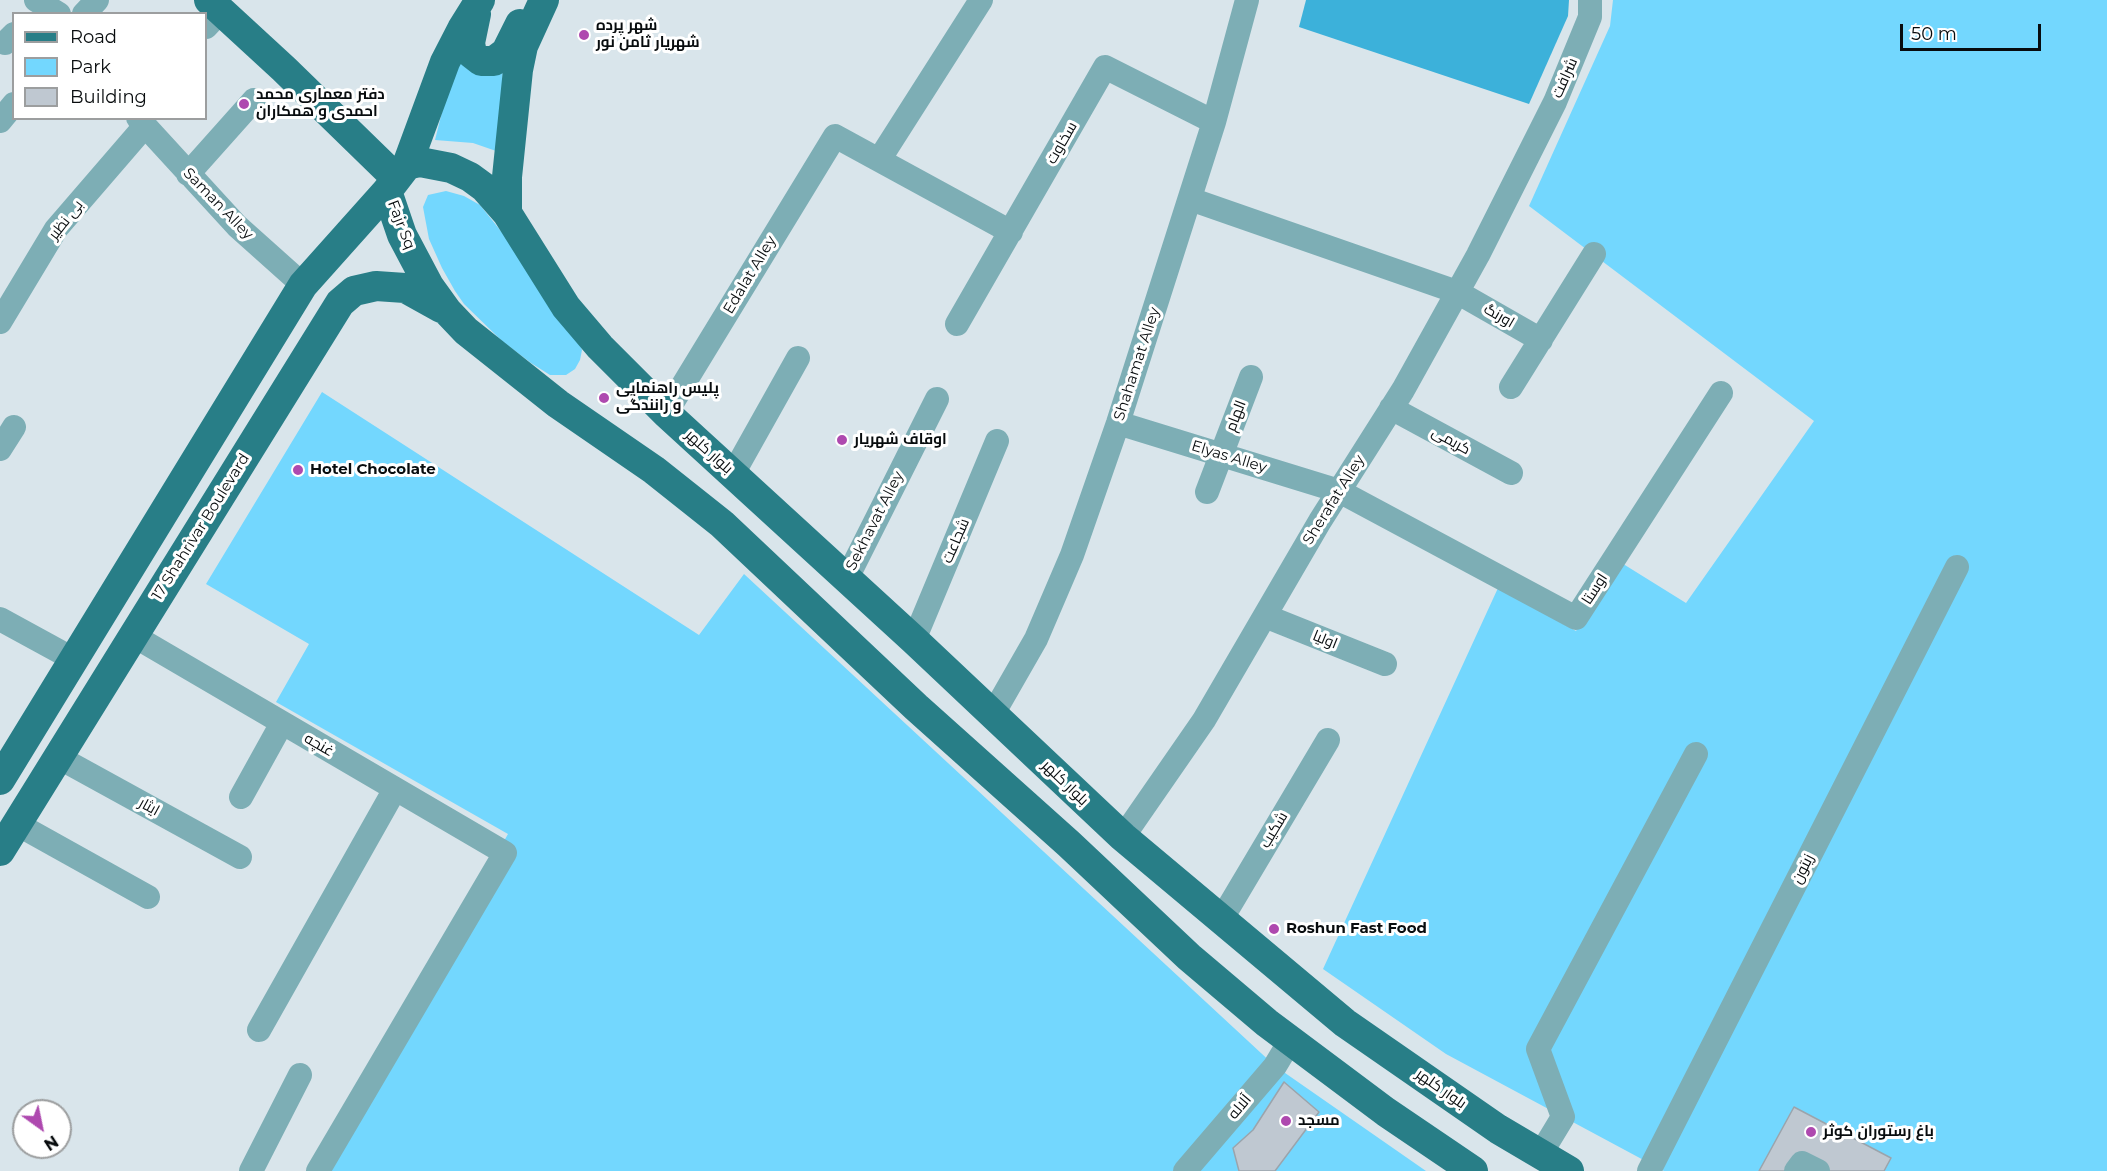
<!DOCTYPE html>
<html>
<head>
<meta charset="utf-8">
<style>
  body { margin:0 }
  #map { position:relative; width:2107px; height:1171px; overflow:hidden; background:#d9e5eb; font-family:Montserrat,sans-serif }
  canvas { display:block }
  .legend { position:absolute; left:12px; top:12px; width:195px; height:108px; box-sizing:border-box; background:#fff; border:2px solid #9c9e9f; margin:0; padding:8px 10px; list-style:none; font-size:18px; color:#080c0e }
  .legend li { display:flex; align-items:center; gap:12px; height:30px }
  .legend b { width:30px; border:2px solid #9c9e9f }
  .north { position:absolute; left:12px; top:1099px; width:60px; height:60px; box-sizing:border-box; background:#fff; border:2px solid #9c9e9f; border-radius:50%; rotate:147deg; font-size:16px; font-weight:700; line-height:24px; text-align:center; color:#080c0e }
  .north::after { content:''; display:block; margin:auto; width:21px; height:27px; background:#ae49af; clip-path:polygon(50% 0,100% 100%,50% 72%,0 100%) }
  .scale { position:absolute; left:1900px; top:24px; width:141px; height:27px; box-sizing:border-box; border:3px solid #080c0e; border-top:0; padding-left:8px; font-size:18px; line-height:21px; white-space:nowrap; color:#080c0e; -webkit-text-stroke:4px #fff; paint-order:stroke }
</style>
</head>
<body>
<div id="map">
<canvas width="2107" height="1171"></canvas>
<ul class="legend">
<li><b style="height:8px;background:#287e87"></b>Road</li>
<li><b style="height:16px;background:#73d7fe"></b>Park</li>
<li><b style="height:16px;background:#bfc8d1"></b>Building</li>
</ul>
<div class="north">N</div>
<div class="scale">50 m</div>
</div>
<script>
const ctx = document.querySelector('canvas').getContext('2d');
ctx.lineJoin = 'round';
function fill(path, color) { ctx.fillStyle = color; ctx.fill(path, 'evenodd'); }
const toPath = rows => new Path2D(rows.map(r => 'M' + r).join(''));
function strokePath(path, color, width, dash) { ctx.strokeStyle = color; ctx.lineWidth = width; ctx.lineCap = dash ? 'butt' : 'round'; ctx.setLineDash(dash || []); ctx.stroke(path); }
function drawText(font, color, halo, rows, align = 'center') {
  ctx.font = font + ' Montserrat,Cairo,sans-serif'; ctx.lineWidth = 6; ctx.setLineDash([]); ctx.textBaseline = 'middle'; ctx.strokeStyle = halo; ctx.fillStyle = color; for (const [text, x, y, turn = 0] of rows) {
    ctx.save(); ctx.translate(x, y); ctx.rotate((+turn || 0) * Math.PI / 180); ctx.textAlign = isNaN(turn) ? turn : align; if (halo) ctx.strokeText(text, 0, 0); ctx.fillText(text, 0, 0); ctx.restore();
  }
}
const green = toPath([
  [1613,0,2107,0,2107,1171,1664,1171,1446,1054,1323,969,1498,588,1576,631,1620,562,1686,603,1814,421,1529,206,1610,26],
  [457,52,503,68,499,152,473,143,435,140],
  [446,191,464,196,480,205,508,240,578,338,582,350,580,360,575,369,566,375,550,375,531,363,502,341,464,304,455,291,442,268,429,239,423,207,428,195],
  [322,392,699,635,744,574,1275,1066,1426,1171,317,1171,508,834,276,702,309,644,206,584]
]);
const forest = toPath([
  [1306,0,1569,0,1568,16,1529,104,1299,27]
]);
const building = toPath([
  [1284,1082,1319,1112,1275,1171,1239,1171,1233,1148,1253,1130,1284,1082],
  [1794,1107,1891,1158,1884,1171,1759,1171,1794,1107]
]);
const minor = toPath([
  [36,0,59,14],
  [84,14,97,0],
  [206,27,221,11],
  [5,43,14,34],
  [138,118,237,226,303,285],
  [0,121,14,104],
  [879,160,981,0],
  [188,174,254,100],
  [1190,199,1457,292,1541,340],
  [0,322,56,229,144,127],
  [957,324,1105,67,1214,122],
  [1511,387,1594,254],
  [1391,408,1511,473],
  [666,413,835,136,1011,232],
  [1118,423,1339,491,1576,618,1721,393],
  [0,449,14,427],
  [733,474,798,358],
  [1207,492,1251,377],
  [846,580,937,399],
  [1265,616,1385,664],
  [0,619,75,660],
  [134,636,505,853,318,1171],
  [914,640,997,441],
  [993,714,1036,639,1072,555,1118,423,1214,122,1247,0],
  [58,757,240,857],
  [241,797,282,723],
  [17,824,148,897],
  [1123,837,1204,720,1320,521,1403,390,1478,255,1555,102,1590,17,1590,0],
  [1221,920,1328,740],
  [259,1030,395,789],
  [1540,1155,1563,1117,1538,1049,1696,754],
  [251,1171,300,1075],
  [1185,1171,1275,1066,1290,1041],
  [1649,1171,1957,567],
  [1796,1171,1802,1163,1818,1171]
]);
const major = toPath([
  [209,0,284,69,396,178],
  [476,14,470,43,472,54,481,61,494,61,506,52,520,24],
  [407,165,445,62,462,29,480,0],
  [507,213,507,177,518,70,523,46,544,0],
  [0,780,303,285,387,191],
  [0,851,340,303,354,291,376,286,405,288,441,308],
  [1473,1171,1386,1112,1267,1023,1189,957,1069,844,916,707,722,524,654,470,558,404,466,331,447,311,429,286,402,235,387,191,407,165,420,162,451,168,470,177,485,188,507,213,566,307,600,347,666,413,914,640,1123,837,1345,1023,1498,1129,1569,1171]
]);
const markers = [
  [584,35,6,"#ae49af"],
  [244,104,6,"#ae49af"],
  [604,398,6,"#ae49af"],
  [842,440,6,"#ae49af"],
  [298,470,6,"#ae49af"],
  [1274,929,6,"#ae49af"],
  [1286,1121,6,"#ae49af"],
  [1811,1132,6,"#ae49af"]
];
const poiNames = [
  ["شهر پرده",596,26],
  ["شهریار ثامن نور",596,43],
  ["دفتر معماری محمد",256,95],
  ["احمدی و همکاران",256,112],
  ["پلیس راهنمایی",616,389],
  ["و رانندگی",616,406],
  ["اوقاف شهریار",854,440],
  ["Hotel Chocolate",310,470],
  ["Roshun Fast Food",1286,929],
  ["مسجد",1298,1121],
  ["باغ رستوران کوثر",1823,1132]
];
const streetNames = [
  ["شرافت",1565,78,-66],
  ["سخاوت",1062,143,-60],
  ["Saman Alley",218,204,46],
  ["بی نظیر",66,220,-52],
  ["Fajr Sq",401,225,69],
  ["Edalat Alley",750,275,-59],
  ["اورنگ",1499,316,30],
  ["Shahamat Alley",1137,364,-72],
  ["الهام",1236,416,-69],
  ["کریمی",1451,441,29],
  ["بلوار کلهر",709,452,42],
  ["Elyas Alley",1229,457,17],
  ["Sherafat Alley",1334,500,-58],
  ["Sekhavat Alley",875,521,-63],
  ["17 Shahrivar Boulevard",201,527,-58],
  ["شجاعت",956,541,-67],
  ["اوستا",1595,589,-57],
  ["اولیا",1325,640,22],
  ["غنچه",319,745,30],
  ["بلوار کلهر",1065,783,44],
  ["ایثار",149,807,29],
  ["شکیب",1274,830,-59],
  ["زیتون",1803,869,-63],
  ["بلوار کلهر",1441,1089,35],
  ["آلاله",1240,1107,-50]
];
fill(green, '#73d7fe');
fill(forest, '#3cb1da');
fill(building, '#bfc8d1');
strokePath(building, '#9ba4ac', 1.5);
strokePath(minor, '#7daeb5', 24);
strokePath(major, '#287e87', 30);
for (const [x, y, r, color] of markers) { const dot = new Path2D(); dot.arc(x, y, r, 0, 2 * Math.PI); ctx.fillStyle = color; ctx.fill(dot); strokePath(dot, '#fff', 2); }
drawText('bold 15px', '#080c0e', '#fff', poiNames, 'left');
drawText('15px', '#080c0e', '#fff', streetNames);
</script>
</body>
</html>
